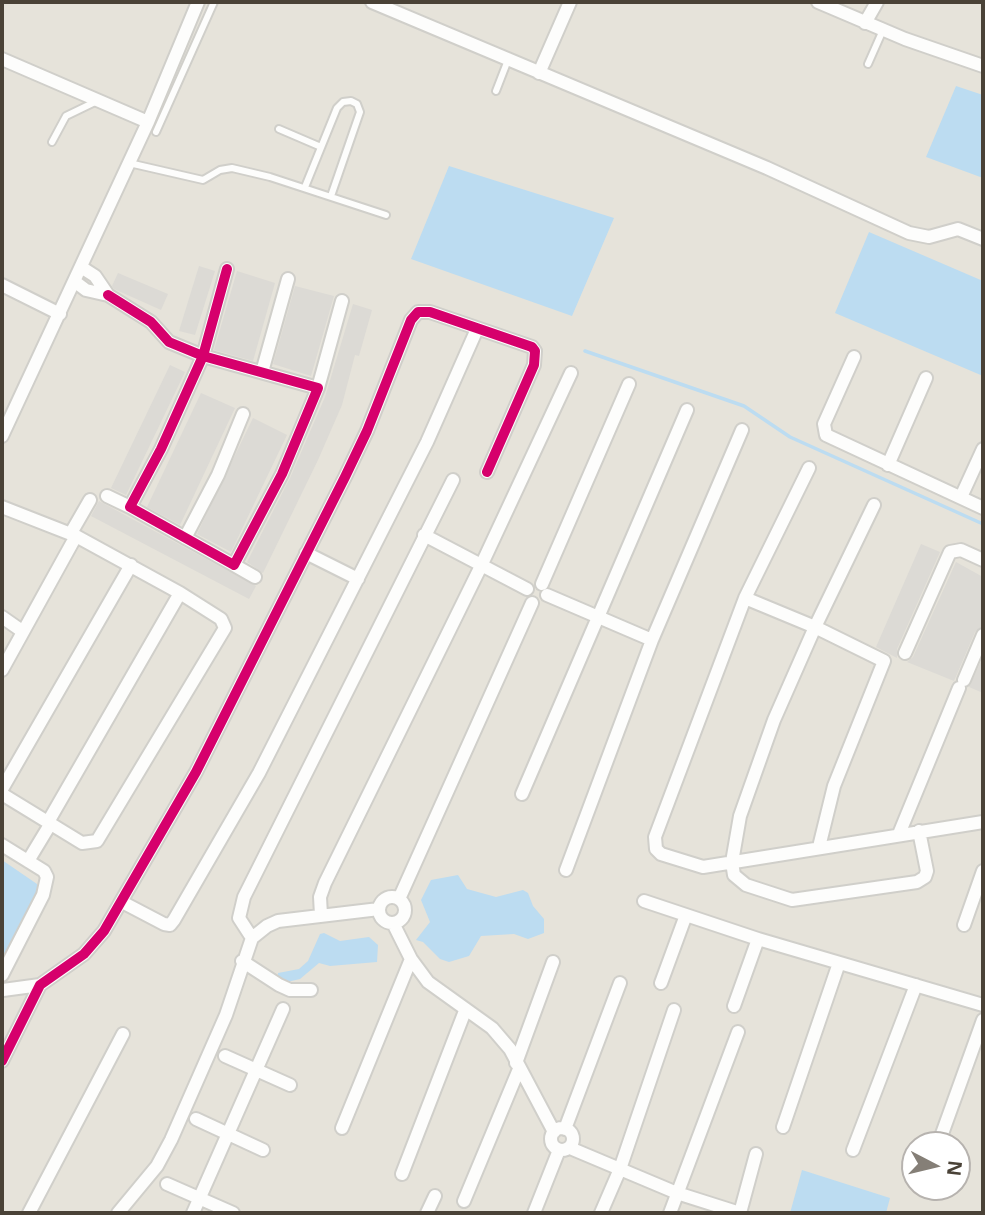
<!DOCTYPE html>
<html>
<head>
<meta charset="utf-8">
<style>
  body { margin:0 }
  #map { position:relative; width:985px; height:1215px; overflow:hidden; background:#f2f1ed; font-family:"Open Sans",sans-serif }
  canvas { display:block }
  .frame { position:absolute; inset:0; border:4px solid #4a4237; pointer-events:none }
  .north { position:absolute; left:901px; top:1131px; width:70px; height:70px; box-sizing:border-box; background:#fff; border:2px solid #b7b3af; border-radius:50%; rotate:97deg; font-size:19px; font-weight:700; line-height:28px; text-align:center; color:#4a4237 }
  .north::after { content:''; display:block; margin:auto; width:24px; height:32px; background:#857f77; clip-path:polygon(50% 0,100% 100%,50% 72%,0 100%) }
</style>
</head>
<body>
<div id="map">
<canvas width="985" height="1215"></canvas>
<div class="frame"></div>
<div class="north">N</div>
</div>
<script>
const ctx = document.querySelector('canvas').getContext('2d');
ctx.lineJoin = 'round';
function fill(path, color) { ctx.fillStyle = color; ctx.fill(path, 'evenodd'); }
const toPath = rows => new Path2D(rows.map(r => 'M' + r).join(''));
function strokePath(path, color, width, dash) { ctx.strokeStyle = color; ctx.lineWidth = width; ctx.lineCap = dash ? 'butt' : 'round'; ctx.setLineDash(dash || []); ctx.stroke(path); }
const residential = toPath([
  [2,2,983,2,983,1213,2,1213],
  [915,1145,957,1145,957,1187,915,1187]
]);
const water = toPath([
  [956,86,983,95,983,178,926,157],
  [449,166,614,218,572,316,411,259],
  [869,232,983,281,983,376,835,313],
  [2,860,37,884,38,892,2,962],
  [458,875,467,889,496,897,523,890,528,893,533,906,544,919,544,933,528,939,514,934,481,936,469,956,449,962,440,959,423,942,416,940,430,922,421,900,431,880],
  [324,933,340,941,369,937,378,945,377,962,330,966,319,963,300,979,287,982,278,979,278,973,299,969,308,961,320,934],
  [802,1170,890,1198,886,1213,790,1213]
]);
const stream = toPath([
  [585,351,744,406,790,437,983,524]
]);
const building = toPath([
  [199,266,215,271,195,335,179,331],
  [237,271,275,283,253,361,214,350],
  [118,273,168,294,161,310,114,289,112,286],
  [295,286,334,296,311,376,273,364],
  [353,304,372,310,359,356,355,355,342,405,318,460,263,573,247,562,290,478,325,397],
  [170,365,185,372,126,495,111,488],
  [201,393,235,408,180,525,147,507],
  [253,418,287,435,231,552,197,534],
  [99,501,256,586,249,599,91,516],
  [921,544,940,552,897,649,897,658,876,647],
  [956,562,983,577,983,626,975,632,954,681,907,662,913,657],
  [983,657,983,693,969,687]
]);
const service = toPath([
  [868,64,883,30],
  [496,91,508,60],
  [279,129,321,147],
  [156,132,214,2],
  [52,142,66,116,97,101],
  [129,163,203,180,220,170,232,168,270,177,386,215],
  [305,187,337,108,343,102,351,101,357,104,360,112,331,196]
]);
const minor = toPath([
  [372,2,767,168,909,233,929,237,958,229,983,239],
  [818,2,905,39,983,66],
  [865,23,877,2],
  [2,59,148,122],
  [539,73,570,2],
  [74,281,86,290,108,295,95,276,81,267],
  [2,285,60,314],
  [108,295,151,322,169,342,203,356,318,388,282,474,234,565,130,507,161,449,203,356,227,269],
  [854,357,824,424,826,435,983,508],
  [262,372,288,279],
  [318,388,342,301],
  [2,436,148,122,198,2],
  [888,465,926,378],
  [809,468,745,598,655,837,656,849,661,854,703,867,983,822],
  [107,496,130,507],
  [961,497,983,449],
  [874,505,815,627,774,720,740,816,732,862,734,875,746,885,792,900,917,882,925,877,927,871,919,831],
  [2,507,76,536,180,593,221,619,225,628,97,841,82,843,2,794],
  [71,533,90,500],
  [424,535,527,589],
  [185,538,218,475,243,414],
  [306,553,358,579],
  [234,565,255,577],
  [542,584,629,384],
  [547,595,652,640],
  [745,598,815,627,884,661,834,786,819,847],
  [2,617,22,631],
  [905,653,950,552,961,550,983,560],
  [2,670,76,536],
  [964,680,983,635],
  [2,789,131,565],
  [522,794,687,410],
  [48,822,180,593],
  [899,834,959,688],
  [2,845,44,871,47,877,43,895,2,975],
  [28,861,51,823],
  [566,870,652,640,742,430],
  '379 910a13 13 0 1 1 26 0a13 13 0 1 1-26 0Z',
  [399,899,532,603],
  [644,901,758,939,983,1005],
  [122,902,164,924,170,925,174,920,259,773,427,442,477,329],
  [321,915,320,897,325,883,481,566,571,373],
  [393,923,411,959,428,982,492,1028,510,1049,554,1132],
  [964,925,983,871],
  [252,938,239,918,244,897,453,480],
  [242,961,279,985,290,990,311,990],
  [661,983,686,915],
  [3,990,40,985],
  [734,1006,758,939],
  [225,1056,290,1085],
  [2,1061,40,985,84,954,104,931,196,772,345,477,367,431,411,320,418,312,430,312,532,347,535,351,534,365,487,472],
  [516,1063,553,962],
  [196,1119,263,1150],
  [783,1127,839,963],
  '551 1139a11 11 0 1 1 22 0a11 11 0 1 1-22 0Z',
  [342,1128,411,959],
  [565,1129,620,983],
  [938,1145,983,1020],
  [570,1148,677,1193,740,1213],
  [853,1150,916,985],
  [402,1174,465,1011],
  [167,1184,233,1213],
  [464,1201,519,1069],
  [29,1213,123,1034],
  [118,1213,157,1166,171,1140,226,1015,252,938,267,926,278,921,379,909],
  [193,1213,283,1009],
  [427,1213,435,1196],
  [534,1213,559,1150],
  [601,1213,620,1169,674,1010],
  [670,1213,738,1032],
  [740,1213,756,1154]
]);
const cycleway = toPath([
  [108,295,151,322,169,342,203,356,318,388,282,474,234,565,130,507,161,449,203,356,227,269],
  [2,1061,40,985,84,954,104,931,196,772,345,477,367,431,411,320,418,312,430,312,532,347,535,351,534,365,487,472]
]);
fill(residential, '#e6e3da');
fill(water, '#bcdcf1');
strokePath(stream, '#bcdcf1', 3.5);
fill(building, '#dcdad5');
strokePath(service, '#d0cfca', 10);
strokePath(minor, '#d0cfca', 16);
strokePath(service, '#fdfdfc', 6);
strokePath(minor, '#fdfdfc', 12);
strokePath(cycleway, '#d6006c', 10);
</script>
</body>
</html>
